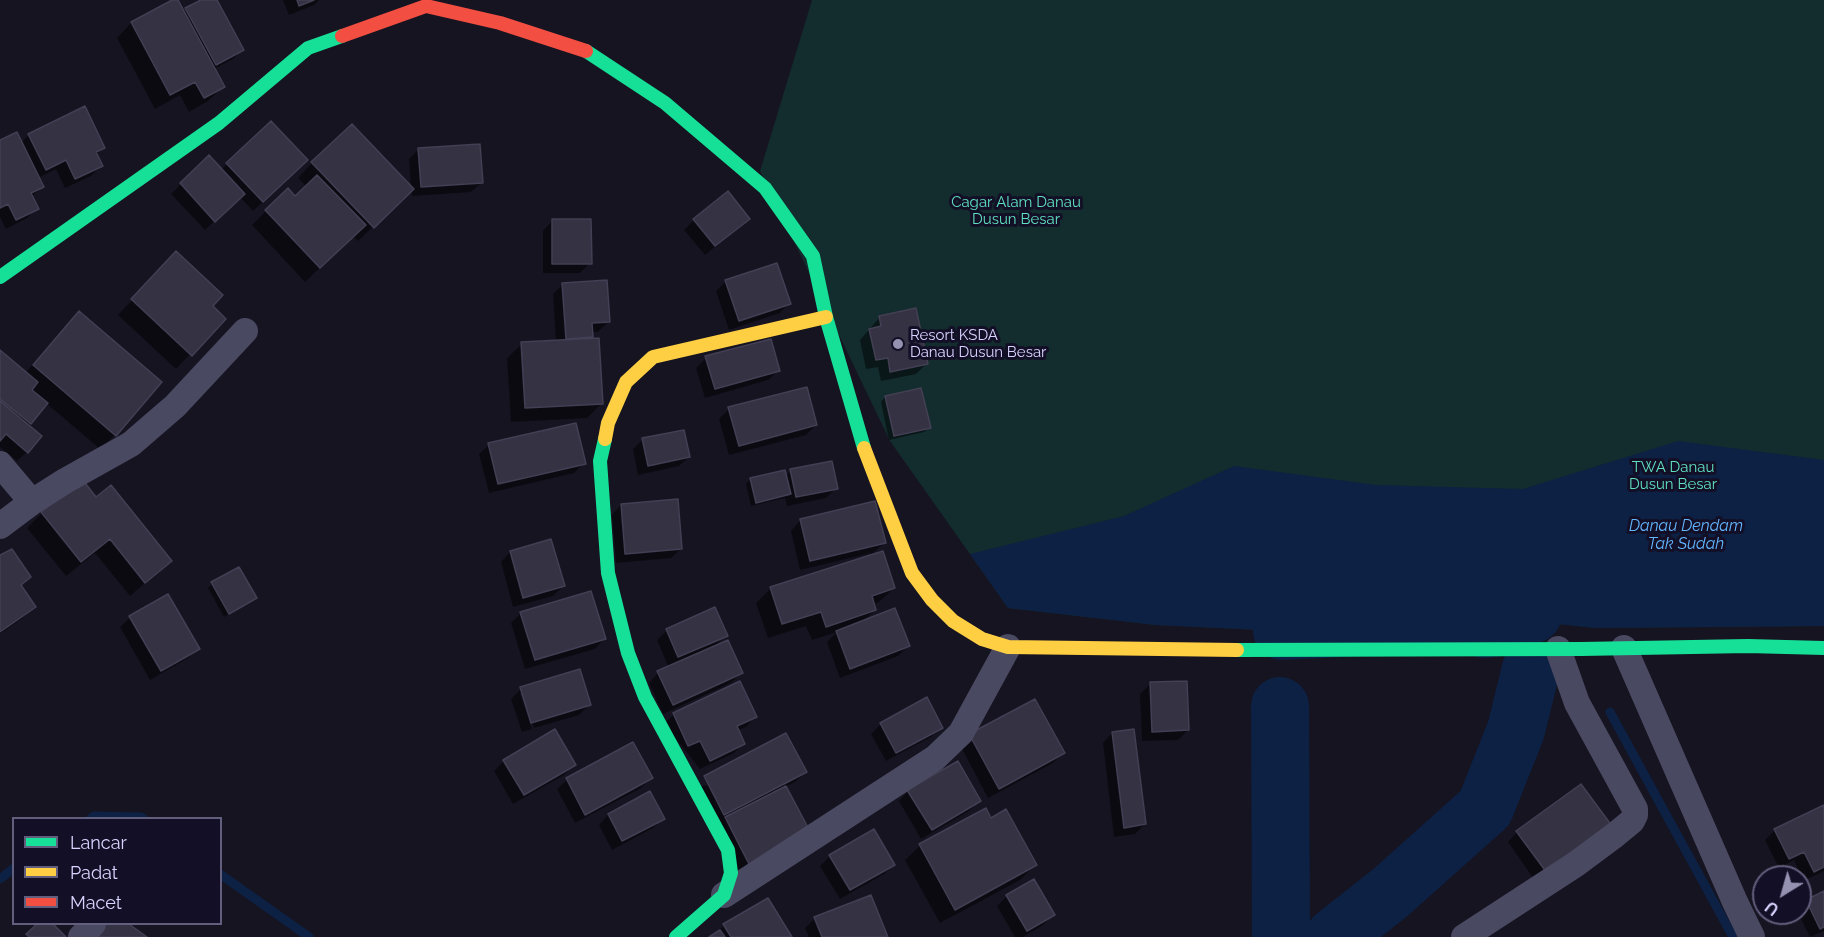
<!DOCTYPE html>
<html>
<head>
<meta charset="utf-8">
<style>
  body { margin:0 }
  #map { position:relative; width:1824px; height:937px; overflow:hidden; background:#161421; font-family:Raleway,sans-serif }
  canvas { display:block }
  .legend { position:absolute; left:12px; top:817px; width:210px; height:108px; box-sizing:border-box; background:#130f26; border:2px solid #625e7d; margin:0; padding:8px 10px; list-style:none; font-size:18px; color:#d9d4ff }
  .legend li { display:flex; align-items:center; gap:12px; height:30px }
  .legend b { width:30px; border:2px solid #625e7d }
  .north { position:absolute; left:1752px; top:865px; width:60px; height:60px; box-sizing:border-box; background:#130f26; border:2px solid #625e7d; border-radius:50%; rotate:217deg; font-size:16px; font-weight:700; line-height:24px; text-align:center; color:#d9d4ff }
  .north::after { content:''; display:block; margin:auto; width:21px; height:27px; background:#9591b1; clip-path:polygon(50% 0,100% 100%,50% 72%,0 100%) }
</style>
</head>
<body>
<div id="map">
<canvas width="1824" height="937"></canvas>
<ul class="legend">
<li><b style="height:8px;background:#16e098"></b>Lancar</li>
<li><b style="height:8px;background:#ffcf43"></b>Padat</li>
<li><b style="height:8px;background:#f24e42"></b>Macet</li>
</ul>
<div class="north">U</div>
</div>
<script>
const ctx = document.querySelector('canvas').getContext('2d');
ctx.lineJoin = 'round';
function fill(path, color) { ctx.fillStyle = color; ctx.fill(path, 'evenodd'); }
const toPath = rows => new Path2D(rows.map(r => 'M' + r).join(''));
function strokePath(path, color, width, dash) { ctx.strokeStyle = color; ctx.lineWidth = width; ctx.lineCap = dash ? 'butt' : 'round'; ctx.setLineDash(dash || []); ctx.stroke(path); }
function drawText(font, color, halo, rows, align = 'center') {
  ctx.font = font + ' Raleway,sans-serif'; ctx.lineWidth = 6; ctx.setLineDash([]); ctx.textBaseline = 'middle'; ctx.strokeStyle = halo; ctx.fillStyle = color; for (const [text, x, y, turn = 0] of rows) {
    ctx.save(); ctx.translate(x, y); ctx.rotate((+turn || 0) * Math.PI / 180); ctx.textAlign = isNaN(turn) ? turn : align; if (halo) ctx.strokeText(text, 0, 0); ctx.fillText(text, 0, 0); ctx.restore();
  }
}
const green = toPath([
  [812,0,1824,0,1824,626,1596,628,1548,623,1533,614,1501,619,1494,628,1484,629,1478,621,1309,626,1282,631,1156,625,1008,608,890,441,760,171]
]);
const water = toPath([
  [1678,441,1824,460,1824,626,1596,628,1548,623,1533,614,1501,619,1494,628,1484,629,1478,621,1309,626,1282,631,1156,625,1008,608,970,554,1124,516,1234,466,1376,485,1523,489]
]);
const shadow = toPath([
  [175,0,183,13,204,0,216,0,242,50,233,59,214,69,223,87,208,101,189,112,180,95,155,109,117,38,131,23],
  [283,0,319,0,314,5,289,15],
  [271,123,296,170,253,211,240,197,205,230,171,194,209,157,221,170],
  [29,135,103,148,96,155,101,166,91,176,65,188,56,169,38,178,42,187,31,197,37,208,27,218,6,229,0,217,0,142,21,143],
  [419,149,481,183,471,192,412,196,411,191,358,241,353,236,305,282,252,225,266,211,295,198,307,187,298,178,312,163,411,188,409,159],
  [748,219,705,255,684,230,694,220],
  [552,221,590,263,580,273,543,273,543,231],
  [162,268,224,319,176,369,118,315],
  [726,281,789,303,780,313,729,330,716,291],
  [563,284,608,322,598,332,591,332,591,337,588,340,602,403,587,418,511,422,507,358,522,344,556,342,553,294],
  [79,313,115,435,100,449,46,403,27,425,27,452,17,461,0,447,0,352,25,373],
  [880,317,926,364,916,374,881,381,878,367,866,369,860,340],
  [706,358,778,371,768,380,705,398,696,368],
  [920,390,929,428,924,432,889,440,881,402,885,397],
  [729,409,816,425,806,435,729,455,719,419],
  [643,439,689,457,679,466,638,475,633,449],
  [489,445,584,463,574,473,489,493,479,454],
  [791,471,836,488,826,498,787,506,785,498,751,506,746,484,750,480,785,477],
  [82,481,96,499,170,561,130,596,95,553,66,576,27,528,42,513],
  [621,505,681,549,671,558,616,563,612,515],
  [800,521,884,543,871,555,871,553,800,570,791,531],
  [510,552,563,586,553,596,513,607,501,562],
  [0,558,29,577,20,586,34,607,24,617,0,634],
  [212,584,255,598,224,617,208,588],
  [771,588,894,588,879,602,873,605,875,610,862,622,908,646,898,656,840,678,827,642,837,632,812,640,806,626,768,638,756,603],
  [521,613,604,639,595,649,525,669,511,623],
  [130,618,198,649,188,658,150,680,120,627],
  [667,630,726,635,713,648,741,673,731,683,663,714,649,683,658,673,669,668,657,640],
  [740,683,755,717,746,727,738,730,744,743,734,753,700,769,664,724,674,714],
  [1150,684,1188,730,1178,740,1142,741,1140,694],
  [521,689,589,705,579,715,534,728,523,693,520,693,532,729,522,732,511,699],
  [881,724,941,727,931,737,886,761,871,734],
  [1112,733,1145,824,1135,834,1114,837,1103,743],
  [970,735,1063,753,1053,763,988,798,960,745],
  [504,761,574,765,564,775,513,804,494,771],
  [805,772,795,782,785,787,810,834,740,874,695,787],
  [651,778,641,788,575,823,557,789,567,780],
  [908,791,979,801,969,811,921,839,899,801],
  [649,793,663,818,653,828,612,850,599,825,608,815],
  [1824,807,1824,871,1803,881,1794,860,1779,868,1765,840,1775,830],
  [991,820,1035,865,1020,880,940,923,905,860,920,846],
  [1610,826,1536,882,1508,842,1517,832],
  [830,856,894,865,884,874,840,899,820,866],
  [1824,893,1824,931,1810,937,1798,913,1800,913,1800,908,1807,901],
  [1007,896,1053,915,1043,925,1023,937,1015,937,997,906],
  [815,918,886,937,809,937,805,928],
  [724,926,790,937,712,937]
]);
const stream = toPath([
  [1610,712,1733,937],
  [91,818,94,816,141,817,143,818],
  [220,874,309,937],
  [0,879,14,868]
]);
const river = toPath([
  [1282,631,1478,621,1484,629,1494,628,1501,619,1533,614],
  [1280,706,1281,937],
  [1334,937,1391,892,1485,808,1516,730,1531,669]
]);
const building = toPath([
  [172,0,178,0,225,87,204,98,195,82,170,95,131,22,172,0],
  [201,0,217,0,244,50,216,65,185,8,201,0],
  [297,0,314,0,299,6,297,0],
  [85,106,105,148,96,152,103,166,75,179,66,160,46,170,28,134,85,106],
  [271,121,308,160,263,202,226,163,271,121],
  [352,124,414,189,374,228,311,162,352,124],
  [17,132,44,187,31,193,39,209,16,220,8,204,0,208,0,140,17,132],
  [480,144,483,183,421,187,418,148,480,144],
  [209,155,245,194,215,222,180,183,209,155],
  [317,175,366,225,320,268,265,210,288,188,295,196,317,175],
  [728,191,750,219,715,246,693,219,728,191],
  [552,219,591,219,592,264,552,264,552,219],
  [176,251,223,295,213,306,226,319,192,356,131,299,176,251],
  [777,263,791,304,739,321,725,280,777,263],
  [607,280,610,322,592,323,593,337,566,339,562,283,607,280],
  [916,308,928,364,890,372,888,358,876,360,869,329,881,326,879,316,916,308],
  [79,311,162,382,116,436,33,365,79,311],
  [599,338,603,404,525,408,521,342,599,338],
  [771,339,780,371,715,389,705,356,771,339],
  [0,350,38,382,32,390,48,403,31,424,0,399,0,350],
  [807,387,817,425,739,446,728,407,807,387],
  [921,388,931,428,894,436,885,396,921,388],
  [0,401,42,436,28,453,6,434,0,441,0,401],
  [576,423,586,464,498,484,488,443,576,423],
  [684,430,690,457,648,466,642,438,684,430],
  [832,461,838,489,796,497,790,469,832,461],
  [785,470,791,494,756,503,750,478,785,470],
  [82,479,96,497,111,485,172,561,145,583,110,539,81,562,41,512,82,479],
  [678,499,682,549,625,554,621,504,678,499],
  [875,501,886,543,810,561,800,519,875,501],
  [551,539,565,586,523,598,510,551,551,539],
  [12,549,31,577,21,585,36,607,0,632,0,555,12,549],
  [883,551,895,588,872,596,876,610,826,627,821,612,782,624,770,587,883,551],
  [239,567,257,598,229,614,211,582,239,567],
  [591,591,606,639,535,660,520,612,591,591],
  [168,594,200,649,161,671,129,616,168,594],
  [715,607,728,636,678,657,666,629,715,607],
  [895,608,910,646,850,669,836,631,895,608],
  [728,640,743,673,673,705,657,671,728,640],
  [580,669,591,705,531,723,520,687,580,669],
  [740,681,757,717,737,726,745,744,710,761,700,741,688,746,673,713,740,681],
  [1187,681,1189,730,1152,732,1150,682,1187,681],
  [927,697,943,728,896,753,880,723,927,697],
  [1035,699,1065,753,999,789,969,734,1035,699],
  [555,729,576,765,524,795,503,760,555,729],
  [1134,729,1146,824,1124,828,1112,732,1134,729],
  [786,733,807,772,724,815,704,776,786,733],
  [633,742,653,778,585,815,566,778,633,742],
  [958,761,981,801,932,830,907,790,958,761],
  [1581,784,1612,826,1547,873,1516,831,1581,784],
  [786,786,812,835,750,866,725,817,786,786],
  [650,791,665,819,622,841,608,814,650,791],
  [1824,805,1824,867,1814,872,1804,852,1789,859,1774,829,1824,805],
  [986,808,991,818,1006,809,1037,865,955,910,919,844,986,808],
  [874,829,895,865,850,890,829,855,874,829],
  [1034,879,1055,915,1027,931,1006,895,1034,879],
  [1824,891,1824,927,1820,929,1806,900,1824,891],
  [871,895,888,937,822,937,814,917,871,895],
  [768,898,792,937,731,937,723,924,768,898],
  [37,924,53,924,66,937,29,937,26,934,37,924],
  [98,924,129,924,147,937,88,937,98,924],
  [720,930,725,937,709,937,720,930]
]);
const street = toPath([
  [0,464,32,502],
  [0,526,32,502,65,481,131,444,175,406,245,331],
  [1624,648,1735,902,1752,937],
  [724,895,935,758,961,733,1008,647],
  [81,937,93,924],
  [1464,937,1576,864,1615,835,1632,821,1635,815,1635,809,1577,703,1558,649]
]);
const fast = toPath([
  [586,51,665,103,765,188,813,256,826,317,864,448],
  [0,277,219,123,308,48,342,36],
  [605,439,600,461,608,573,628,653,645,697,728,850,731,873,724,895,676,937],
  [1237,650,1581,649,1748,646,1824,648]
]);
const slow = toPath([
  [605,439,608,423,626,382,653,357,826,317],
  [864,448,912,573,932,600,953,621,982,639,1008,647,1237,650]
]);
const jam = toPath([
  [342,36,426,6,500,23,586,51]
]);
const markers = [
  [898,344,6,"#9591b1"]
];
const parkNames = [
  ["Cagar Alam Danau",1016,202],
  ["Dusun Besar",1016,219],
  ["TWA Danau",1673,467],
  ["Dusun Besar",1673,484]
];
const poiNames = [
  ["Resort KSDA",910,335],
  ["Danau Dusun Besar",910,352]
];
const waterNames = [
  ["Danau Dendam",1686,526],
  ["Tak Sudah",1686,544]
];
fill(green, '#132c2d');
fill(water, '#0d2144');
fill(shadow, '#0007');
strokePath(stream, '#0d2144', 9);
strokePath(river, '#0d2144', 58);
fill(building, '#343243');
strokePath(building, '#433f54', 1.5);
strokePath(street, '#4a4962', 26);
strokePath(fast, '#16e098', 14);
strokePath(slow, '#ffcf43', 14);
strokePath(jam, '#f24e42', 14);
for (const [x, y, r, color] of markers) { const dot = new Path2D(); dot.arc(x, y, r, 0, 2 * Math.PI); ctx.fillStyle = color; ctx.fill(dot); strokePath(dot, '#130f26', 2); }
drawText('15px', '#5fe0c0', '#130f26', parkNames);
drawText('15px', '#d9d4ff', '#130f26', poiNames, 'left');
drawText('italic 16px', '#62b6ff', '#130f26', waterNames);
</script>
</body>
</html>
